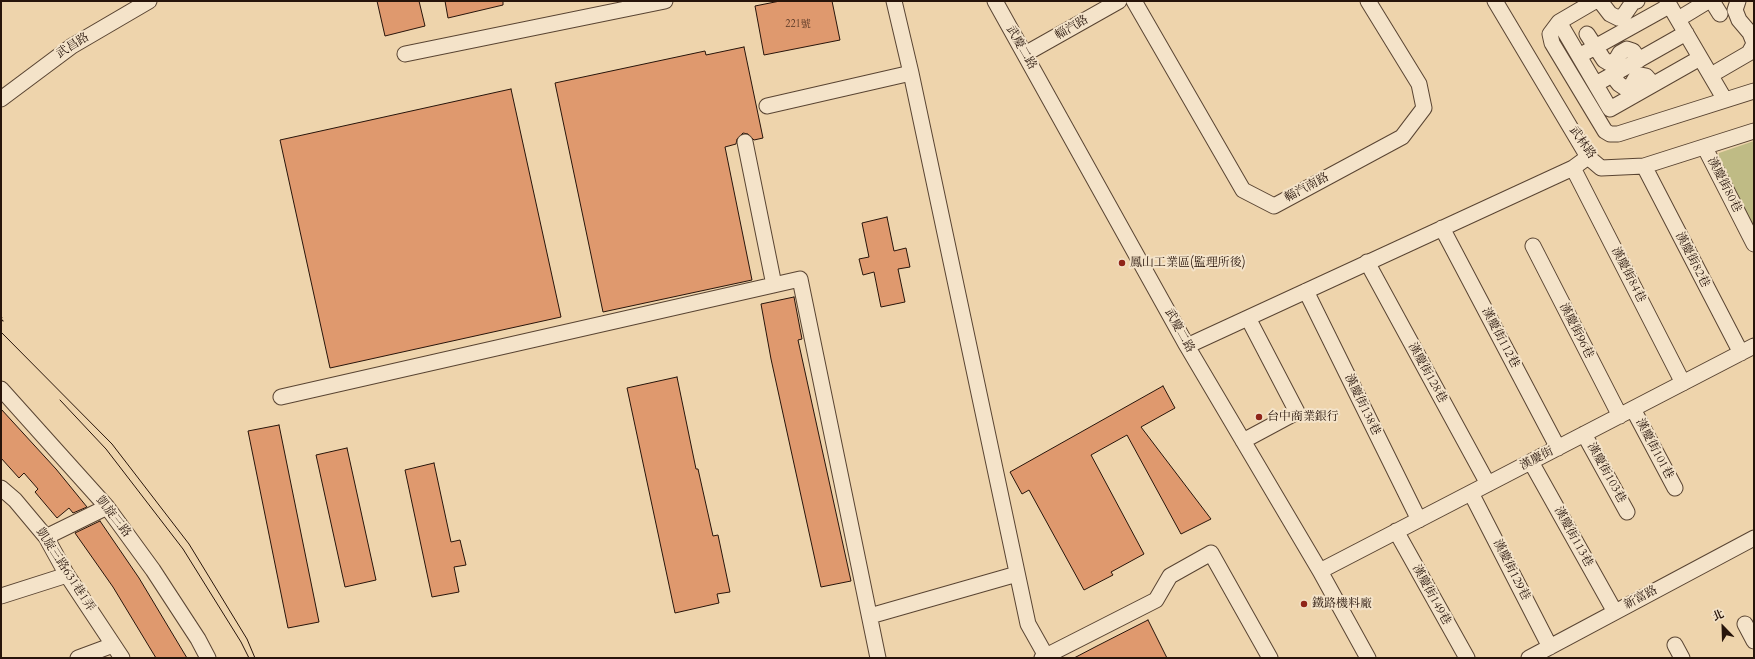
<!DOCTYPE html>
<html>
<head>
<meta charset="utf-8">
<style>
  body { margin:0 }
  #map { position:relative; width:1755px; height:659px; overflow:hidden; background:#eed4ac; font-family:Cardo,"Noto Serif TC",serif }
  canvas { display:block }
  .frame { position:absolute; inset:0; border:2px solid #27140a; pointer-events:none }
  .north { position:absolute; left:1703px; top:607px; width:40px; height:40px; -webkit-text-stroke:3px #f4e3c9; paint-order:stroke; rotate:337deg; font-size:11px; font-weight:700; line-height:16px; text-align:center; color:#27140a }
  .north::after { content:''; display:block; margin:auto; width:14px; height:18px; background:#27140a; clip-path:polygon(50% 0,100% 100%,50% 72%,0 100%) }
</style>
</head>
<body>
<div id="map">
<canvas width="1755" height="659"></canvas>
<div class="frame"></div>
<div class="north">北</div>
</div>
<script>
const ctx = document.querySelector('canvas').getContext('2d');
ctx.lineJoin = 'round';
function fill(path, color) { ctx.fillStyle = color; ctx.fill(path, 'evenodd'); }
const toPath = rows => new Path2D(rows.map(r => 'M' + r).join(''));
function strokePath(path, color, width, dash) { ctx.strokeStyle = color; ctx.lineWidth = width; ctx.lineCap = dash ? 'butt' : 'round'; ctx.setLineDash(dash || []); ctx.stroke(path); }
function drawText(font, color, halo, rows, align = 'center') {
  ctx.font = font + ' Cardo,"Noto Serif TC",serif'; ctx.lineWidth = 4; ctx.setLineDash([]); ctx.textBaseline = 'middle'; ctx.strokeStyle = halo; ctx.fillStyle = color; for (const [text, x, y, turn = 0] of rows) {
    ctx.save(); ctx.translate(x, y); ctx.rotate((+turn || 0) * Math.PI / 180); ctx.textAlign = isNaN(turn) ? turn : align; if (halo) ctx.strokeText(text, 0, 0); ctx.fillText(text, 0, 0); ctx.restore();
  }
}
const green = toPath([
  [1754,141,1754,231,1717,162,1719,153]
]);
const building = toPath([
  [377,1,419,1,425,26,385,36,377,1],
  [445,1,503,1,503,5,448,18,445,1],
  [780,1,832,1,840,40,764,55,755,6,780,1],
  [744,47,763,138,754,140,748,134,743,133,737,139,736,144,725,147,752,280,603,312,555,83,705,51,706,55,744,47],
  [511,89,561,317,330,368,280,140,511,89],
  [887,217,894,251,906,248,910,267,898,269,905,302,881,307,874,272,863,275,859,259,869,257,862,223,887,217],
  [794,297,802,339,798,340,851,581,821,587,771,359,761,304,794,297],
  [677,377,696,469,698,469,713,536,718,535,730,592,717,594,719,603,675,613,627,388,677,377],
  [1163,386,1175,408,1141,427,1211,519,1181,534,1127,435,1091,455,1144,554,1111,572,1113,575,1084,590,1029,490,1022,494,1010,472,1163,386],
  [1,409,56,469,87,507,73,513,69,508,57,518,35,492,38,489,24,473,19,478,1,458,1,409],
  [279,425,319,622,288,628,248,431,279,425],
  [347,448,376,580,345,587,316,455,347,448],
  [434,463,451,542,460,540,466,565,454,567,459,592,432,597,405,470,434,463],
  [100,521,139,578,187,658,156,658,113,587,75,533,100,521],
  [1148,620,1167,658,1074,658,1097,646,1148,620]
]);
const path = toPath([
  [1,318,3,320,1,322]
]);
const minor = toPath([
  [894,1,911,73,1028,624,1046,656],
  [995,1,1187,346,1320,571,1368,658],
  [1134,1,1243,190,1274,206,1402,137,1424,108,1419,84,1368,1],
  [1495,1,1588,157,1601,168,1644,166,1754,131],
  [1595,1,1559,22,1550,34,1552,43,1605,131,1610,134,1618,134,1754,91],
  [1600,1,1610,14,1618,18,1624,15,1633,2,1637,1],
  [1667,1,1725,100],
  [1712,1,1720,14],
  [1738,1,1735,10,1739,20,1750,33,1754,43],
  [1685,15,1708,1],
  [1559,22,1610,109,1700,58],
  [1587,34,1604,60,1609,63,1616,60,1620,53,1627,49,1633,51,1639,60],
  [405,54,665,1],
  [1025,54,1119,1],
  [1579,56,1669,6],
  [1718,71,1749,53,1754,44],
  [1612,75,1619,84,1625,88,1631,86,1635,79,1641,75,1646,76,1653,84],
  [1596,84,1686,33],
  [1,99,72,46,149,1],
  [767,106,911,73],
  [745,142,774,285],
  [1705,148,1754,244],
  [1644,166,1741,353],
  [1573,168,1683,383],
  [1442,228,1558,448],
  [1533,246,1620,416],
  [1367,262,1488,484],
  [1306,291,1419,520],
  [1187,346,1573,168,1588,157],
  [1,389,107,507,153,570,198,639,208,658],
  [281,397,800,279,878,658],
  [1633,409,1675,488],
  [1584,434,1627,512],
  [1243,441,1297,412,1248,318],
  [1531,462,1615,612],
  [1,488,15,500,46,537,67,575,122,658],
  [1471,493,1550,647],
  [1396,531,1467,658],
  [46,537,107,507],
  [1320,571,1754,346],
  [1,596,67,575],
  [870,616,1017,574],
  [1745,624,1754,641],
  [1675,645,1682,658],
  [78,658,113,645],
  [1042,658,1156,600,1170,576,1211,553,1270,658],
  [1529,658,1754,538]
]);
const tram = toPath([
  [1,332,112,444,189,544,247,639,255,658],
  [60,400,106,449,183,549,241,642,249,658]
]);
const markers = [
  [1122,263,4,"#8f2418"],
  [1259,417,4,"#8f2418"],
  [1304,604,4,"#8f2418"]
];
const numberNames = [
  ["221號",798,25]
];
const streetNames = [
  ["輜汽路",1072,28,-30],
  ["武昌路",73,46,-32],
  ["武慶二路",1021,48,60],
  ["武林路",1582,143,55],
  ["漢慶街80巷",1724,185,63],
  ["輜汽南路",1307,188,-28],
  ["漢慶街82巷",1692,260,63],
  ["漢慶街84巷",1628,275,63],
  ["武慶二路",1179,331,61],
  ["漢慶街96巷",1576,331,63],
  ["漢慶街112巷",1500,338,62],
  ["漢慶街128巷",1427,373,61],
  ["漢慶街138巷",1362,405,64],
  ["漢慶街101巷",1654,449,62],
  ["漢慶街",1537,459,-27],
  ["漢慶街103巷",1606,473,61],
  ["凱旋三路",113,517,52],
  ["漢慶街113巷",1573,537,61],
  ["凱旋三路631巷1弄",65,570,57],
  ["漢慶街129巷",1511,570,63],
  ["漢慶街149巷",1431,595,61],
  ["新富路",1641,598,-28]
];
const poiNames = [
  ["鳳山工業區(監理所後)",1130,263],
  ["台中商業銀行",1267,417],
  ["鐵路機料廠",1312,604]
];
fill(green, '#bfbb85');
fill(building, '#df996e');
strokePath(building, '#27140a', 1);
strokePath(minor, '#594432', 17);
strokePath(path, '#27140a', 2.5, [1, 2]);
strokePath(minor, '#f4e3c9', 15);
strokePath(tram, '#27140a', 1);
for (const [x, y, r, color] of markers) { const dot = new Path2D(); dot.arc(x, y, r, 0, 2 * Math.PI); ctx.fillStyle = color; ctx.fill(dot); strokePath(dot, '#f4e3c9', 1.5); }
drawText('10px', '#553523', null, numberNames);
drawText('12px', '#27140a', '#f4e3c9', streetNames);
drawText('12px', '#27140a', '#f4e3c9', poiNames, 'left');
</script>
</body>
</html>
